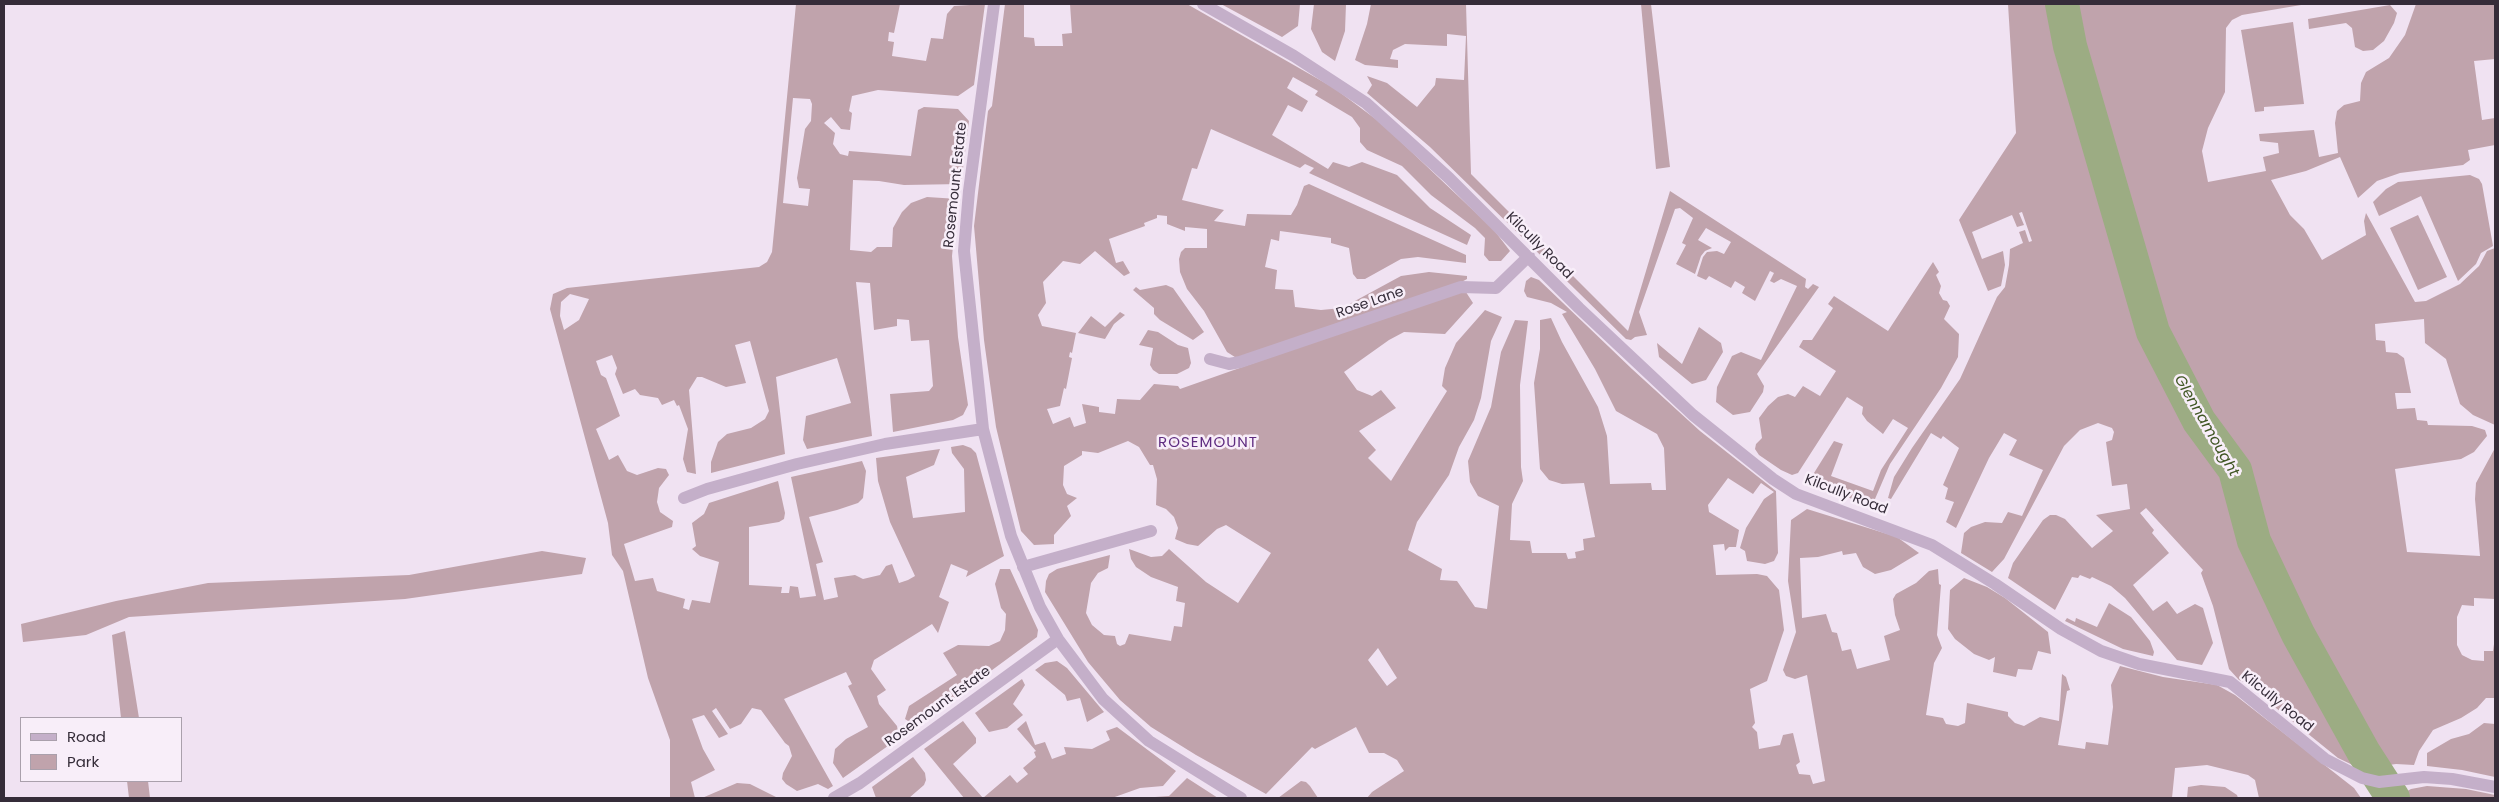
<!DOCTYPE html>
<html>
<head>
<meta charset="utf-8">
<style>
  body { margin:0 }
  #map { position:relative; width:2499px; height:802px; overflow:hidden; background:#f0e2f2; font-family:Poppins,sans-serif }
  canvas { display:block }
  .frame { position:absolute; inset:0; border:5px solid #352c39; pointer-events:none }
  .legend { position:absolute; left:20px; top:717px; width:162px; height:65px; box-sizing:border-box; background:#f8eef9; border:1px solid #aaa0ac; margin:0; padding:6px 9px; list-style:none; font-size:15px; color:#352c39 }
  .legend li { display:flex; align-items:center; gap:10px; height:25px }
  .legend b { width:25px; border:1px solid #aaa0ac }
</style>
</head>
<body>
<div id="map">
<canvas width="2499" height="802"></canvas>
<div class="frame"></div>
<ul class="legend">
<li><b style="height:6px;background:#c4afc9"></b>Road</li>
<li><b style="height:14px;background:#c0a3ac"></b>Park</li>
</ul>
</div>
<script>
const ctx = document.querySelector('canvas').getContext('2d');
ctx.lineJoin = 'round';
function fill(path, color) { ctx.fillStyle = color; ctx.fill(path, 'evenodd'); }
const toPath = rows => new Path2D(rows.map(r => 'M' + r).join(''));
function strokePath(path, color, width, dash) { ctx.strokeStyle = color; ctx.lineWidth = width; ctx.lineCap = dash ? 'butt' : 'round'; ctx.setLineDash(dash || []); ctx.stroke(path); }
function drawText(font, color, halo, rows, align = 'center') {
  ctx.font = font + ' Poppins,sans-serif'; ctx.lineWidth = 5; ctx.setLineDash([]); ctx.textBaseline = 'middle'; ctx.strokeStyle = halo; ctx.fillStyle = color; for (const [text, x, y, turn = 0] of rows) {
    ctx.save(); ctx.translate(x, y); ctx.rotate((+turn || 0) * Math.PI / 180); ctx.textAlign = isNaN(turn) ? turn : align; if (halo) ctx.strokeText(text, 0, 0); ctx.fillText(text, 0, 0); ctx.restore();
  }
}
const green = toPath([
  [796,4,900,4,894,33,889,32,888,41,894,42,892,56,926,61,931,38,943,39,947,14,954,6,985,4,974,85,958,96,878,90,852,96,849,111,852,113,850,130,841,129,831,117,824,123,835,133,833,144,840,154,848,156,849,151,911,156,918,110,924,107,958,109,969,121,961,184,904,185,879,181,853,180,850,250,871,252,877,247,892,247,893,228,902,212,911,203,927,197,958,199,952,256,958,337,968,405,963,415,953,420,893,432,890,394,929,391,933,386,929,340,911,341,909,320,897,319,897,326,874,330,870,283,856,282,872,436,807,449,803,440,806,416,851,403,837,358,776,377,785,454,711,473,711,462,718,442,727,434,751,428,765,419,769,411,750,341,735,345,746,383,726,387,702,377,697,377,689,390,696,474,687,472,683,459,688,429,679,405,677,406,674,400,662,405,658,398,640,395,635,389,623,394,615,374,617,368,612,355,596,361,601,375,606,378,620,416,596,429,609,460,618,455,627,471,637,475,658,468,666,469,669,475,659,488,657,502,660,512,673,521,672,527,624,544,635,581,653,578,657,591,685,599,683,608,689,610,692,600,710,603,719,562,700,556,692,549,696,546,692,523,704,514,709,503,778,481,785,513,784,519,779,522,749,527,749,585,782,587,781,593,789,593,790,586,798,587,800,598,816,596,791,477,862,461,866,471,863,498,858,503,837,510,809,517,823,562,816,564,824,600,838,597,834,578,855,575,863,579,880,575,886,566,892,564,899,583,908,580,915,576,890,522,878,481,876,458,940,449,934,465,906,477,913,518,965,512,964,469,952,453,951,447,963,445,971,448,976,453,1004,556,966,577,968,571,951,564,939,597,949,602,938,633,932,624,874,660,871,669,886,690,877,696,879,704,897,726,899,738,843,778,833,763,835,749,846,739,868,727,848,686,852,684,846,672,784,699,833,786,828,789,818,784,797,791,786,784,782,779,783,773,792,756,789,746,785,743,761,710,752,708,741,724,730,729,716,708,712,711,728,734,719,738,704,715,692,719,703,749,715,770,691,782,695,798,670,798,670,740,648,678,623,571,612,555,608,523,550,309,553,294,567,288,759,267,767,262,772,252],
  [793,98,810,99,812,104,811,121,805,129,797,178,799,188,810,189,808,206,783,203],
  [570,294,589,299,579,320,564,330,560,316,561,302],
  [1005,4,1024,4,1024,37,1034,38,1035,46,1063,46,1062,34,1072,33,1070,4,1187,4,1334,88,1381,123,1494,230,1510,251,1501,261,1489,261,1484,255,1485,238,1475,228,1431,195,1402,166,1367,150,1360,142,1360,128,1352,117,1315,95,1318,91,1293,77,1287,88,1308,101,1302,112,1288,105,1272,135,1328,169,1333,162,1349,167,1362,162,1397,175,1430,208,1471,235,1467,245,1309,173,1314,168,1305,164,1300,168,1211,129,1197,169,1192,168,1182,200,1224,210,1214,221,1245,226,1247,214,1291,215,1297,205,1304,186,1309,184,1466,255,1466,263,1418,257,1401,259,1365,279,1357,279,1353,274,1349,248,1331,243,1331,238,1280,231,1279,241,1271,239,1265,267,1277,270,1275,289,1293,290,1295,307,1321,310,1342,308,1401,276,1429,272,1467,276,1467,279,1456,285,1238,359,1227,352,1204,311,1187,289,1180,272,1179,259,1181,252,1185,248,1207,248,1207,229,1185,227,1185,231,1167,224,1167,216,1157,215,1157,218,1144,223,1145,226,1109,239,1116,263,1123,261,1130,273,1124,276,1095,251,1080,264,1063,261,1043,282,1046,303,1038,315,1042,326,1076,333,1072,353,1070,352,1069,357,1072,358,1066,389,1064,388,1060,406,1047,409,1053,424,1070,417,1074,427,1086,423,1082,404,1099,407,1099,412,1115,414,1117,399,1140,400,1154,384,1178,386,1180,389,1464,289,1473,303,1445,334,1404,332,1389,340,1344,372,1357,390,1372,396,1381,390,1396,408,1359,431,1376,450,1368,458,1391,481,1447,391,1442,386,1445,368,1456,343,1485,310,1502,317,1491,341,1481,398,1474,420,1459,447,1449,475,1417,522,1408,550,1442,569,1440,580,1457,581,1475,607,1487,609,1499,506,1478,496,1470,482,1468,461,1491,407,1501,352,1515,320,1528,321,1520,385,1521,467,1523,481,1512,504,1510,540,1530,541,1532,553,1566,553,1568,559,1576,558,1575,552,1584,550,1583,539,1595,537,1584,483,1562,484,1549,480,1540,469,1534,383,1540,349,1540,320,1551,318,1562,342,1598,407,1607,436,1610,484,1651,483,1652,490,1666,490,1664,448,1657,434,1616,411,1595,369,1562,314,1567,312,1551,303,1527,297,1524,291,1526,281,1531,277,1539,280,1632,369,1700,431,1776,491,1778,553,1774,561,1765,564,1747,561,1745,551,1740,548,1746,528,1764,499,1774,492,1761,483,1753,494,1728,478,1708,505,1709,512,1739,530,1736,547,1729,547,1725,551,1724,544,1713,545,1715,564,1716,575,1757,574,1767,576,1779,590,1784,630,1767,681,1750,689,1755,723,1752,727,1757,732,1759,749,1780,745,1783,735,1793,733,1800,762,1796,765,1799,774,1810,775,1813,784,1825,781,1807,675,1795,679,1786,676,1783,670,1796,632,1788,581,1791,520,1807,509,1897,537,1919,553,1891,570,1875,574,1863,567,1856,553,1843,555,1842,551,1818,557,1800,558,1802,618,1826,614,1832,632,1837,633,1842,651,1851,649,1857,669,1890,660,1884,636,1900,630,1895,615,1893,599,1896,594,1916,583,1929,571,1938,569,1939,584,1941,585,1937,635,1942,648,1934,663,1926,715,1943,718,1946,724,1958,726,1965,723,1967,703,2008,712,2008,716,2015,723,2024,726,2040,717,2059,721,2062,674,2066,677,2070,690,2067,691,2058,745,2085,749,2086,742,2108,745,2113,707,2111,685,2120,666,2163,677,2217,685,2235,695,2354,788,2361,798,2259,798,2255,780,2248,775,2207,765,2175,768,2172,798,1367,798,1372,792,1404,771,1397,760,1384,753,1369,753,1356,727,1315,749,1312,747,1266,794,1196,755,1151,727,1120,700,1088,662,1045,592,1046,581,1049,574,1057,569,1110,555,1108,568,1098,573,1091,583,1086,613,1092,625,1104,635,1115,636,1117,644,1120,646,1125,644,1129,634,1171,641,1174,626,1182,627,1185,603,1176,601,1178,587,1151,577,1136,567,1131,559,1129,549,1151,557,1162,556,1169,549,1206,582,1238,603,1271,553,1226,525,1217,529,1198,546,1187,544,1175,539,1178,528,1174,517,1166,509,1156,505,1157,479,1153,465,1150,465,1139,447,1128,441,1098,453,1082,451,1082,455,1064,466,1063,485,1067,494,1077,498,1067,506,1071,516,1054,535,1054,544,1034,545,1021,531,996,427,984,340,974,226,988,111,992,106],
  [1378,648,1397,678,1387,686,1368,660],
  [1221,4,1300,4,1298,26,1282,37],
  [1314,4,1346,4,1345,31,1335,61,1322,52,1311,29],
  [1371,4,1466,4,1471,174,1628,331,1670,191,1806,279,1805,287,1808,289,1813,284,1819,287,1757,374,1764,386,1763,392,1750,412,1733,415,1729,412,1716,402,1717,387,1732,356,1741,352,1761,360,1797,286,1781,279,1774,283,1770,281,1774,273,1770,271,1755,301,1742,293,1745,287,1735,281,1731,288,1709,276,1706,280,1697,276,1703,257,1707,252,1717,251,1724,254,1731,242,1706,228,1698,240,1712,248,1705,251,1701,256,1695,274,1676,264,1686,245,1682,243,1693,218,1680,208,1675,209,1639,312,1647,335,1635,337,1631,340,1626,339,1430,147,1367,93,1372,85,1367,76,1387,83,1417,107,1435,85,1436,78,1464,80,1466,36,1447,34,1447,46,1405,44,1393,50,1390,59,1398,60,1398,68,1365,65,1355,60,1367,24],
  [1641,4,1651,4,1670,167,1656,169],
  [2008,4,2307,4,2242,15,2232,20,2226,28,2225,92,2208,128,2202,151,2208,182,2266,171,2263,157,2279,153,2278,143,2260,141,2259,134,2314,130,2319,157,2338,153,2335,123,2337,111,2344,105,2360,101,2361,83,2366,72,2389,58,2405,35,2416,4,2495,4,2495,59,2474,61,2482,120,2495,118,2495,145,2468,150,2470,160,2463,165,2400,173,2377,181,2358,198,2340,157,2306,171,2271,180,2290,215,2304,229,2322,260,2366,235,2364,221,2366,213,2415,302,2426,301,2460,284,2479,266,2487,251,2495,248,2495,425,2473,415,2460,404,2446,359,2425,343,2424,319,2375,324,2376,340,2385,341,2386,352,2397,353,2404,358,2411,393,2395,393,2397,409,2415,408,2417,420,2427,421,2428,425,2472,426,2485,430,2487,436,2474,452,2461,459,2395,469,2407,552,2480,556,2475,499,2476,483,2495,448,2495,599,2474,598,2474,606,2462,605,2457,617,2457,645,2462,655,2472,660,2484,661,2484,651,2493,651,2495,637,2495,698,2486,698,2477,708,2461,718,2433,730,2419,751,2414,765,2396,764,2361,769,2338,758,2276,708,2255,686,2239,680,2229,669,2213,606,2201,573,2203,570,2146,508,2140,513,2154,530,2152,533,2169,553,2133,585,2153,611,2167,601,2177,614,2195,604,2203,608,2213,643,2202,665,2177,660,2125,598,2111,586,2092,577,2090,579,2080,575,2078,578,2072,577,2055,610,2008,578,2013,563,2043,520,2050,515,2056,515,2065,519,2092,548,2113,531,2096,515,2130,509,2127,484,2112,486,2106,442,2112,440,2114,432,2112,428,2098,423,2080,430,2064,446,2004,559,1992,572,1961,553,1964,533,1971,527,1985,522,2002,523,2008,512,2022,516,2043,470,2009,455,2017,440,2004,433,1989,458,1956,528,1946,522,1954,502,1945,499,1948,488,1943,485,1959,448,1943,436,1941,439,1931,433,1891,499,1888,498,1894,477,1912,448,1960,379,1997,297,2005,287,2009,265,2010,249,2023,243,2019,232,2025,230,2029,242,2032,241,2022,212,2019,213,2024,225,2017,227,2012,215,1972,232,1982,259,2003,251,2005,265,2001,286,1988,291,1959,220,2016,133],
  [2390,5,2397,13,2394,23,2384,41,2373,50,2363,51,2355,47,2352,28,2346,23,2309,29,2308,19],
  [2293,22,2304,104,2264,107,2264,111,2255,112,2241,30],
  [2470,175,2479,179,2482,184,2493,246,2481,253,2476,264,2458,281,2421,196,2379,216,2373,202,2386,189,2398,182],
  [2418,215,2447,277,2418,290,2390,228],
  [1933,262,1939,272,1936,275,1941,286,1939,293,1943,300,1947,301,1950,306,1944,319,1959,334,1958,357,1941,388,1890,464,1872,506,1816,486,1813,480,1814,473,1834,441,1843,444,1831,476,1873,491,1881,470,1908,428,1893,419,1883,434,1867,421,1862,414,1863,407,1847,397,1798,473,1792,475,1781,470,1759,455,1755,449,1756,444,1762,438,1759,418,1768,406,1778,397,1788,394,1795,397,1803,386,1820,396,1836,371,1799,347,1803,340,1812,340,1833,308,1828,304,1834,296,1888,331],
  [1166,285,1173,288,1204,332,1193,340,1160,320,1154,314,1154,308,1133,290,1136,287,1140,290],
  [1120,312,1125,315,1114,324,1105,339,1078,333,1091,316,1105,327],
  [1699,327,1721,343,1723,352,1706,380,1692,384,1659,357,1657,343,1682,364],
  [1148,330,1158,332,1178,345,1188,348,1191,363,1189,368,1177,374,1159,374,1153,370,1150,365,1153,348,1139,345],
  [542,551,586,558,582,574,405,599,129,617,86,635,23,642,21,624,116,601,208,583,409,575],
  [1000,569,1010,569,1038,630,1037,637,916,726,905,719,909,706,957,675,943,653,958,645,989,646,1000,641,1005,630,1006,614,1001,608,995,584],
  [1964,578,1987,587,2005,598,2048,632,2051,654,2038,651,2032,670,2018,669,2016,677,1993,672,1995,657,1989,660,1974,654,1955,639,1948,629,1950,590],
  [2109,603,2131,617,2150,641,2154,652,2153,656,2123,649,2065,621,2067,618,2075,622,2076,618,2097,627],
  [125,631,139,718,121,718,112,635],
  [1057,661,1067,668,1104,712,1087,722,1080,698,1067,701,1065,695,1035,670,1045,663],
  [1022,679,1025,685,1013,704,1023,715,1007,728,989,732,975,713],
  [963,721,976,738,976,743,953,764,983,798,964,798,924,749],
  [1026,721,1035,745,1045,742,1052,759,1066,754,1064,747,1092,749,1110,740,1106,731,1117,727,1176,771,1163,786,1140,788,1112,798,983,798,1010,775,1017,783,1028,774,1023,768,1036,757,1034,752,1036,751,1017,729],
  [2484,723,2495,724,2495,777,2462,770,2427,766,2427,753,2451,739,2469,734],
  [913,757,925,773,926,780,924,785,909,798,876,798,872,787],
  [1187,778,1218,798,1141,798,1169,796],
  [127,781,148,781,150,798,129,798],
  [1301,781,1306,782,1310,786,1318,798,1278,798],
  [737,783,750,784,778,798,702,798],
  [2201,785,2225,787,2237,795,2238,798,2187,798,2188,787],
  [2427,786,2466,789,2495,795,2495,798,2394,798,2411,789]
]);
const river = toPath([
  [2062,4,2070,46,2153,332,2199,421,2235,470,2254,541,2298,634,2364,753,2393,798]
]);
const minor = toPath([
  [994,4,969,191,964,251,983,429,1011,536,1040,607,1058,639,1103,699,1149,741,1241,798],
  [1203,4,1294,56,1366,103,1449,178,1579,308,1693,415,1773,479,1796,494,1932,545,1995,584,2061,629,2101,651,2139,664,2230,682,2325,759,2362,778,2379,782,2424,777,2452,779,2495,787],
  [1210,359,1229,364,1240,362,1461,287,1496,288,1529,256],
  [684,498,707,489,797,464,885,444,983,429],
  [1023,567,1151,531],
  [834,798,860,783,1058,639]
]);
const streetNames = [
  ["Rosemount Estate",956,185,-84],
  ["Kilcully Road",1539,246,45],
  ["Rose Lane",1370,303,-19],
  ["Kilcully Road",1846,495,21],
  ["Kilcully Road",2277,702,39],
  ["Rosemount Estate",938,707,-36]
];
const waterNames = [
  ["Glennamought",2206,426,60]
];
const neighbourhoodNames = [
  ["ROSEMOUNT",1208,443]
];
fill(green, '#c0a3ac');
strokePath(river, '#9cac83', 34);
strokePath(minor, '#c4afc9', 12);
drawText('14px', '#352c39', '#f8eef9', streetNames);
drawText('italic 15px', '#415725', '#f8eef9', waterNames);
ctx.letterSpacing = '1px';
drawText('15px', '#5f2c80', '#f8eef9', neighbourhoodNames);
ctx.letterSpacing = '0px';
</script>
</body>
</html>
